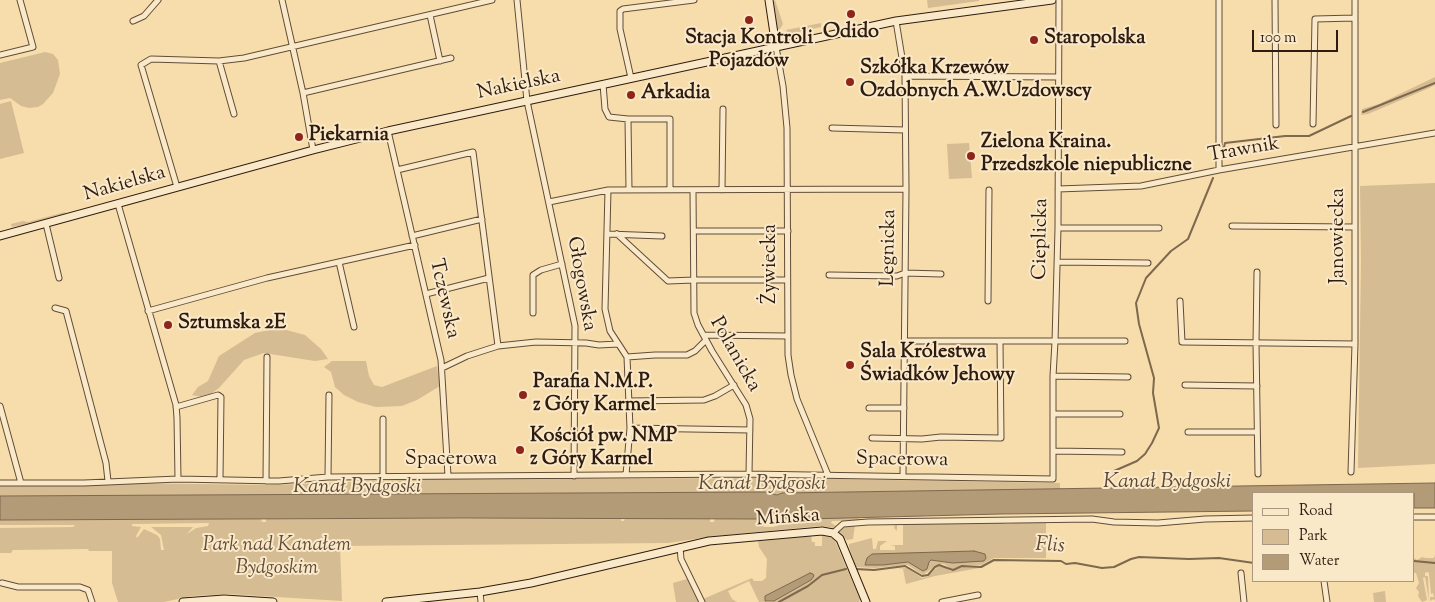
<!DOCTYPE html>
<html>
<head>
<meta charset="utf-8">
<style>
  body { margin:0 }
  #map { position:relative; width:1435px; height:602px; overflow:hidden; background:#f7ddac; font-family:"Sorts Mill Goudy",serif }
  canvas { display:block }
  .legend { position:absolute; left:1252px; top:492px; width:162px; height:90px; box-sizing:border-box; background:#fae9c9; border:1px solid #a9977f; margin:0; padding:6px 9px; list-style:none; font-size:15px; color:#2f1c11 }
  .legend li { display:flex; align-items:center; gap:10px; height:25px }
  .legend b { width:25px; border:1px solid #a9977f }
  .scale { position:absolute; left:1252px; top:30px; width:86px; height:22px; box-sizing:border-box; border:2px solid #2f1c11; border-top:0; padding-left:6px; font-size:15px; line-height:18px; white-space:nowrap; color:#2f1c11; -webkit-text-stroke:4px #fae9c9; paint-order:stroke }
</style>
</head>
<body>
<div id="map">
<canvas width="1435" height="602"></canvas>
<ul class="legend">
<li><b style="height:6px;background:#fae9c9"></b>Road</li>
<li><b style="height:14px;background:#d5bc92"></b>Park</li>
<li><b style="height:14px;background:#b39b77"></b>Water</li>
</ul>
<div class="scale">100 m</div>
</div>
<script>
const ctx = document.querySelector('canvas').getContext('2d');
ctx.lineJoin = 'round';
function fill(path, color) { ctx.fillStyle = color; ctx.fill(path, 'evenodd'); }
const toPath = rows => new Path2D(rows.map(r => 'M' + r).join(''));
function strokePath(path, color, width, dash) { ctx.strokeStyle = color; ctx.lineWidth = width; ctx.lineCap = dash ? 'butt' : 'round'; ctx.setLineDash(dash || []); ctx.stroke(path); }
function drawText(font, color, halo, rows, align = 'center') {
  ctx.font = font + ' "Sorts Mill Goudy",serif'; ctx.lineWidth = 4; ctx.setLineDash([]); ctx.textBaseline = 'middle'; ctx.strokeStyle = halo; ctx.fillStyle = color; for (const [text, x, y, turn = 0] of rows) {
    ctx.save(); ctx.translate(x, y); ctx.rotate((+turn || 0) * Math.PI / 180); ctx.textAlign = isNaN(turn) ? turn : align; if (halo) ctx.strokeText(text, 0, 0); ctx.fillText(text, 0, 0); ctx.restore();
  }
}
const green = toPath([
  [775,0,783,24,780,29,777,30,772,4],
  [927,0,979,0,979,1,928,8],
  [821,23,821,27,789,34,786,30],
  [45,52,53,54,58,60,60,74,53,93,43,104,38,107,29,108,21,106,10,98,0,100,0,63],
  [1435,77,1435,85,1427,89,1368,114,1361,115,1362,109,1379,104],
  [11,101,24,153,0,159,0,104],
  [969,143,972,178,949,179,947,144],
  [1435,183,1435,464,1358,468,1361,261,1360,186],
  [65,212,66,215,45,221,12,227,11,224,23,221,28,222],
  [279,328,305,335,321,349,328,359,315,361,264,353,244,360,219,388,211,394,202,397,192,395,198,387,208,381,219,356,255,333],
  [332,361,366,361,369,376,374,385,382,387,437,366,440,386,417,400,402,406,376,407,358,402,344,395,335,387,331,372,324,367],
  [781,478,1060,483,1060,489,782,493,777,495,765,492,0,496,0,486,62,486,120,483,270,485,434,479],
  [780,516,789,519,855,517,863,520,832,521,831,523,836,526,835,528,821,526,716,536,668,543,340,546,342,601,228,594,192,596,164,602,118,602,112,583,112,551,89,551,88,549,13,550,11,553,0,553,0,528,73,527,75,525,0,525,0,520,261,519,262,522,266,522,266,519,291,519,621,518,621,521,624,521,625,518,710,518,710,522,714,522,715,518,762,519,766,522,763,527,773,527,788,523,788,522,780,521,779,518],
  [209,523,208,526,196,528,187,534,193,527,151,527,161,535,164,550,161,550,160,539,157,535,144,529,137,538,136,536,141,527,132,526,132,524],
  [996,522,1008,524,1018,522,1046,522,1046,558,994,558,981,565,963,565,952,569,944,564,938,564,923,575,908,565,875,568,856,567,849,547,849,544,872,538,873,549,876,549,878,541,887,541,880,546,880,550,895,550,895,546,890,545,903,545,903,524,897,524,897,531,894,528,895,524],
  [855,525,853,539,847,540,838,531,842,526],
  [811,536,812,542,815,542,815,546,822,546,822,536,830,537,835,541,860,599,859,602,772,602,811,580,810,573,766,596,766,602,759,602,749,581,728,591,732,599,737,602,704,602,703,599,752,578,754,581,762,581,766,578,767,559,759,547,758,541],
  [1435,555,1435,601,1434,599,1430,601,1430,597,1434,597,1433,593,1431,594,1429,573,1427,572,1425,573,1425,576,1428,576,1429,601,1425,577,1423,578,1427,600,1422,602,1418,596,1419,592,1416,588,1419,583,1416,573,1414,573,1414,558,1417,560,1422,557,1426,558,1434,558],
  [939,566,944,567,951,571,963,567,985,567,935,576,906,584,903,569,897,569,907,568,922,578,927,577],
  [687,579,692,586,700,602,676,602,673,583],
  [1385,591,1386,602,1374,602,1373,593]
]);
const water = toPath([
  [1435,483,1435,508,1414,508,1414,493,1254,493,1254,511,1001,514,807,519,785,518,777,515,771,515,764,519,462,518,0,520,0,496,765,492,777,495,782,493,1435,483],
  [974,551,985,554,986,558,984,561,953,563,931,560,929,562,927,569,923,571,908,562,883,565,865,565,867,558,872,554,974,551],
  [810,573,813,574,814,576,811,580,774,601,765,601,765,596,810,573]
]);
const stream = toPath([
  [1363,112,1435,83],
  [1221,160,1225,143,1285,136,1309,136,1351,116],
  [1111,479,1114,471,1137,461,1145,454,1152,443,1159,428,1153,393,1154,378,1139,324,1136,303,1146,278,1171,251,1188,239,1213,178],
  [1414,561,1435,563],
  [855,569,874,570,905,566,922,576,928,575,935,567,939,565,953,570,962,566,981,567,994,560,1061,561,1066,564,1075,563,1102,568,1114,567,1131,559,1139,557,1189,559,1219,558,1254,563],
  [779,602,808,586,822,575,846,569]
]);
const street = toPath([
  [282,0,303,93,313,150],
  [517,0,527,101,575,326,574,476],
  [1219,0,1219,170],
  [1275,0,1276,125],
  [430,15,440,61],
  [133,21,144,16,158,0],
  [896,21,905,76,906,189,903,476],
  [776,47,783,86,787,128,788,355,791,375,797,399,828,475],
  [0,55,33,47,20,0],
  [219,61,234,114],
  [905,76,1058,77],
  [631,78,620,29,620,11,623,9,694,0],
  [603,84,605,109,609,117,628,119,670,119,670,190],
  [303,93,451,58],
  [628,119,629,190],
  [1313,124,1315,19,1355,18],
  [832,128,905,130],
  [388,131,441,360,448,476],
  [397,170,473,152,498,346],
  [177,187,141,65,151,59,219,61,244,58,492,0],
  [1058,189,1141,186,1219,170,1435,133],
  [608,190,605,309,610,331,627,357,630,428,626,475],
  [722,190,723,109],
  [693,191,694,313,698,325,712,351,746,405,750,419,749,474],
  [549,202,608,190,906,189],
  [118,204,176,405,177,418,178,479],
  [46,224,59,278],
  [1232,226,1355,227],
  [1058,228,1159,228],
  [694,231,788,231],
  [608,234,662,236],
  [617,234,668,281,694,280,787,280],
  [412,236,482,219],
  [339,262,354,327],
  [1057,262,1148,263],
  [1257,272,1256,344,1258,474],
  [829,275,897,276,905,273,941,274],
  [426,294,489,278],
  [988,301,989,190],
  [1180,301,1182,342,1355,344],
  [55,308,66,311,106,463,108,481],
  [148,311,267,278,415,245],
  [533,313,533,275,541,270,562,264],
  [704,335,787,336],
  [905,341,1125,341],
  [627,357,655,355,687,355,695,351,706,340],
  [442,368,467,356,498,346,536,342,586,343,599,345,618,344],
  [1053,376,1128,377],
  [1185,385,1257,386],
  [629,401,704,400,715,396,734,385],
  [0,406,21,483],
  [176,407,218,395,221,397,220,479],
  [869,408,904,408],
  [1053,414,1120,414],
  [383,419,383,476],
  [630,428,750,430],
  [1188,432,1257,432],
  [872,438,922,439,941,437,1001,438,1000,341],
  [1053,451,1122,452],
  [1351,472,1355,344,1355,0],
  [328,477,329,395],
  [266,481,267,357],
  [0,483,84,483,178,479,279,481,328,477,749,474,1053,479,1053,376,1055,342,1058,228,1059,0],
  [1414,517,1435,517],
  [833,533,843,524,868,522,1092,519,1114,522,1158,523,1205,519,1254,518],
  [680,547,681,559,702,602],
  [1241,573,1244,602],
  [1324,581,1327,602],
  [2,583,18,587,80,587,88,590,92,602],
  [480,592,481,602],
  [942,602,978,595]
]);
const secondary = toPath([
  [769,0,776,47],
  [0,236,313,150,388,131,896,21,1052,0],
  [183,602,224,599,273,602],
  [386,602,480,592,531,583,709,541,822,531,833,533,840,539,866,602]
]);
const markers = [
  [851,14,5,"#8f2418"],
  [749,20,5,"#8f2418"],
  [1034,40,5,"#8f2418"],
  [850,82,5,"#8f2418"],
  [631,95,5,"#8f2418"],
  [299,137,5,"#8f2418"],
  [971,156,5,"#8f2418"],
  [168,325,5,"#8f2418"],
  [850,365,5,"#8f2418"],
  [523,395,5,"#8f2418"],
  [520,450,5,"#8f2418"]
];
const poiNames = [
  ["Odido",851,34,"center"],
  ["Stacja Kontroli",749,40,"center"],
  ["Pojazdów",749,63,"center"],
  ["Staropolska",1044,40],
  ["Szkółka Krzewów",860,70],
  ["Ozdobnych A.W.Uzdowscy",860,93],
  ["Arkadia",641,95],
  ["Piekarnia",309,137],
  ["Zielona Kraina.",981,144],
  ["Przedszkole niepubliczne",981,167],
  ["Sztumska 2E",178,325],
  ["Sala Królestwa",860,354],
  ["Świadków Jehowy",860,377],
  ["Parafia N.M.P.",533,384],
  ["z Góry Karmel",533,407],
  ["Kościół pw. NMP",530,438],
  ["z Góry Karmel",530,461]
];
const streetNames = [
  ["Nakielska",519,86,-12],
  ["Trawnik",1244,151,-10],
  ["Nakielska",125,185,-16],
  ["Janowiecka",1340,236,-90],
  ["Cieplicka",1042,239,-89],
  ["Legnicka",890,248,-89],
  ["Żywiecka",772,264,-90],
  ["Głogowska",580,284,80],
  ["Tczewska",443,299,77],
  ["Polanicka",734,355,60],
  ["Spacerowa",451,461],
  ["Spacerowa",902,461,1],
  ["Mińska",788,519,-4]
];
const parkNames = [
  ["Park nad Kanałem",277,547],
  ["Bydgoskim",277,570]
];
const waterNames = [
  ["Kanał Bydgoski",1167,483],
  ["Kanał Bydgoski",762,485],
  ["Kanał Bydgoski",357,488],
  ["Flis",1050,547,3]
];
fill(green, '#d5bc92');
fill(water, '#b39b77');
strokePath(water, '#7e684e', 1);
strokePath(stream, '#7e684e', 2);
strokePath(street, '#614c38', 7);
strokePath(secondary, '#2f1c11', 9);
strokePath(street, '#fae9c9', 5);
strokePath(secondary, '#fae9c9', 7);
for (const [x, y, r, color] of markers) { const dot = new Path2D(); dot.arc(x, y, r, 0, 2 * Math.PI); ctx.fillStyle = color; ctx.fill(dot); strokePath(dot, '#fae9c9', 2); }
drawText('bold 20px', '#2f1c11', '#fae9c9', poiNames, 'left');
drawText('20px', '#2f1c11', '#fae9c9', streetNames);
drawText('italic 20px', '#614c38', '#fae9c9', parkNames);
drawText('italic 21px', '#5d4835', '#fae9c9', waterNames);
</script>
</body>
</html>
